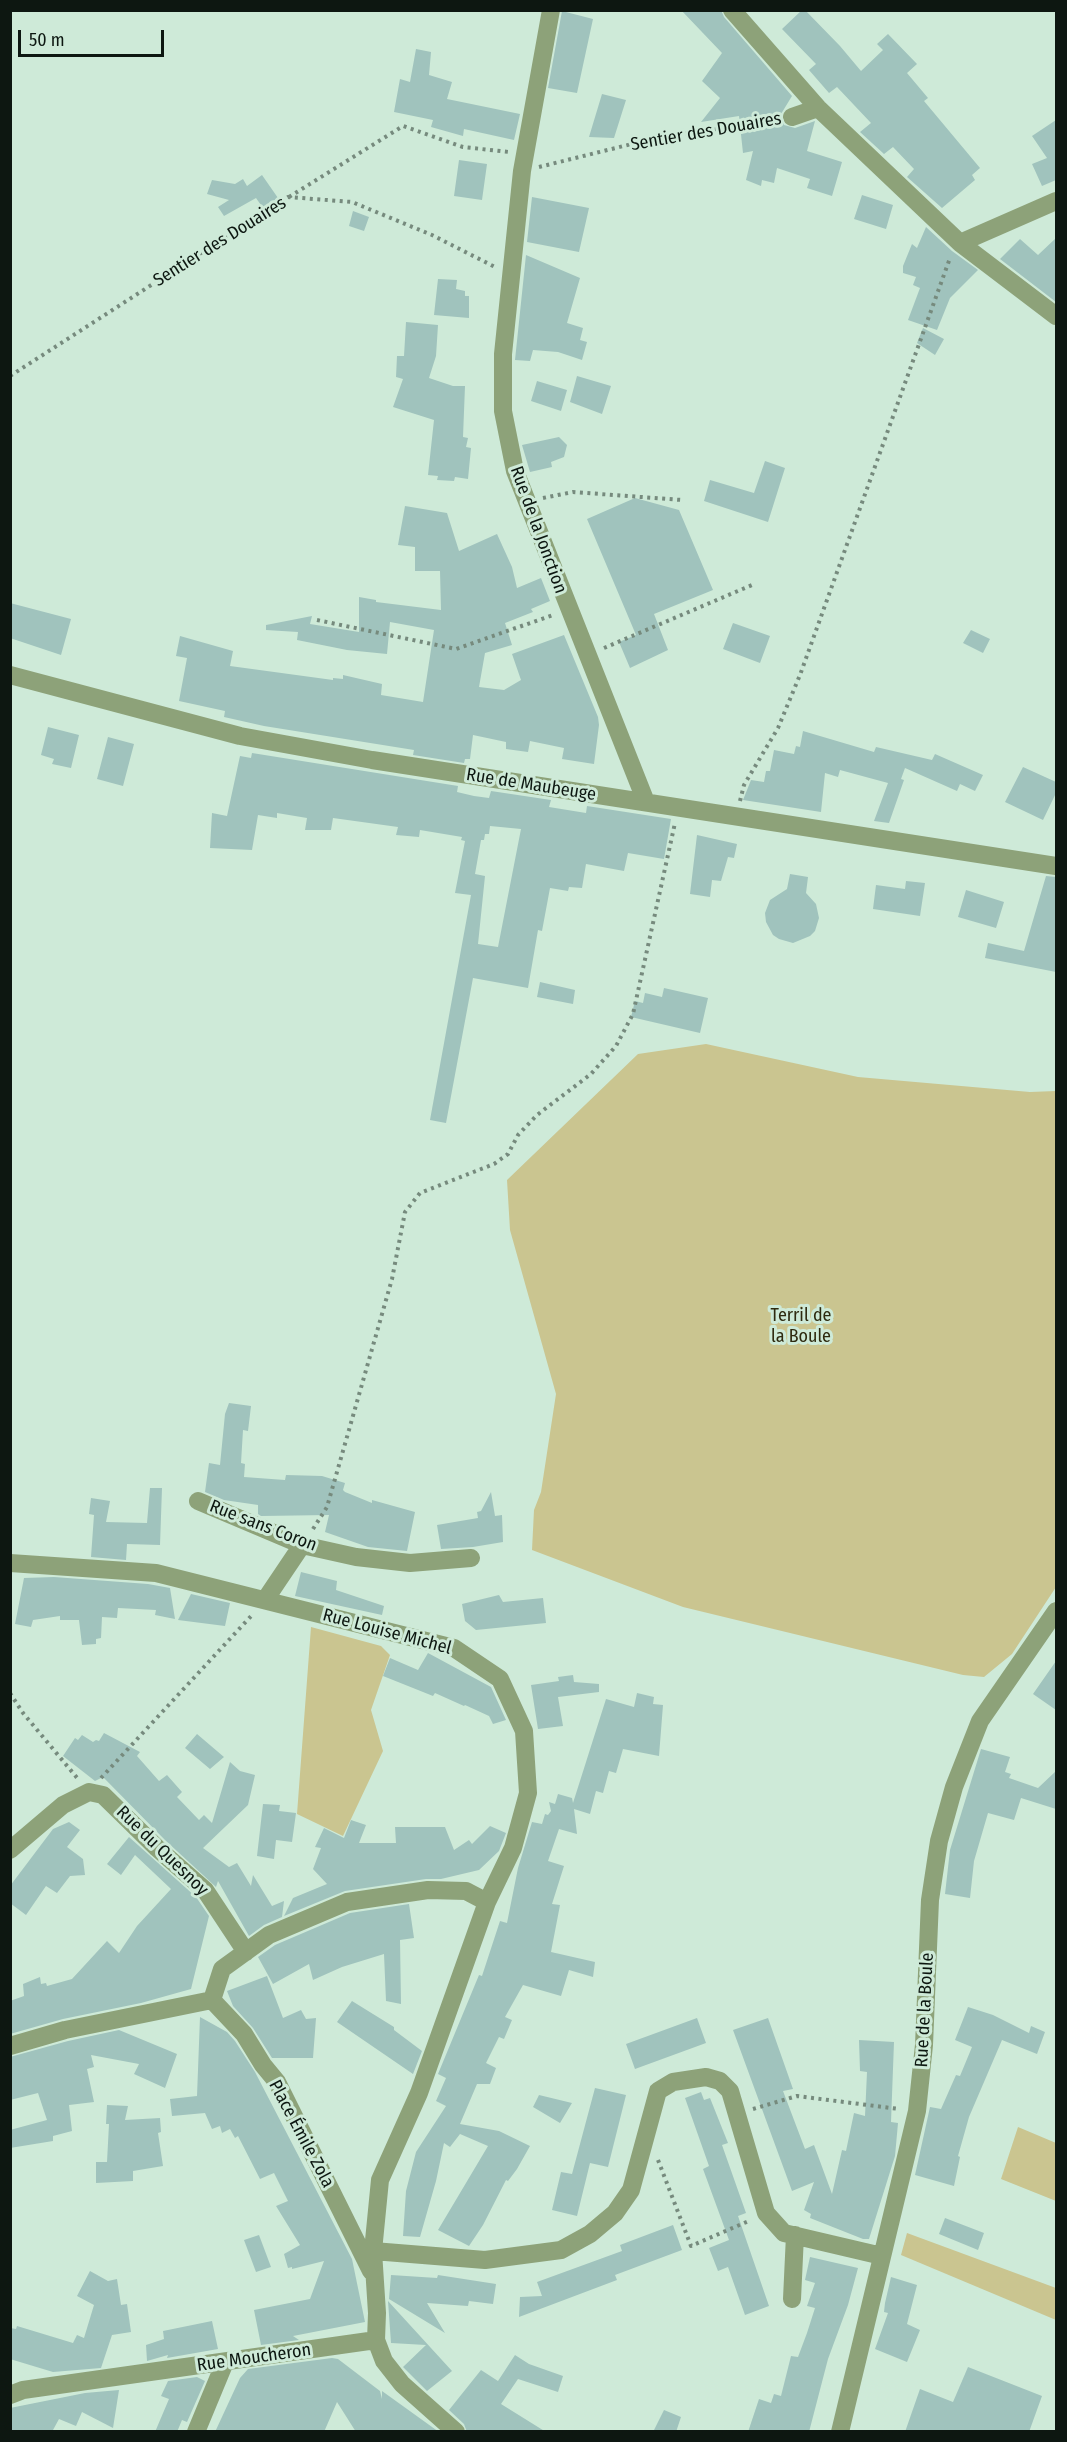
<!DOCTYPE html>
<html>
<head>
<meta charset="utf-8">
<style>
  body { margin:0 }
  #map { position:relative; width:1067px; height:2442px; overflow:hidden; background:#ceead8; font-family:"Fira Sans Condensed",sans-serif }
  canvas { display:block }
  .frame { position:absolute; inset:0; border:12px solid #0d1711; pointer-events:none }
  .scale { position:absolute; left:18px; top:30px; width:146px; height:27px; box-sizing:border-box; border:3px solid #0d1711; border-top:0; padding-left:8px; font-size:18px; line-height:21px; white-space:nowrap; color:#0d1711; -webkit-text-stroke:4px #ceead8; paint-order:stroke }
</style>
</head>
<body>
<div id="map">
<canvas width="1067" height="2442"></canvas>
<div class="frame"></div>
<div class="scale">50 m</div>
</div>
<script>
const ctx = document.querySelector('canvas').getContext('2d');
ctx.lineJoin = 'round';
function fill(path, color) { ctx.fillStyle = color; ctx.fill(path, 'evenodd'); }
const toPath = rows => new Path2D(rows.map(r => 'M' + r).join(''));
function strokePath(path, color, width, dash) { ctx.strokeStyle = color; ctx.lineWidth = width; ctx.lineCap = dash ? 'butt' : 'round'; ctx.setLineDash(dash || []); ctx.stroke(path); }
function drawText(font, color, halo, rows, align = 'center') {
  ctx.font = font + ' "Fira Sans Condensed",sans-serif'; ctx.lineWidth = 6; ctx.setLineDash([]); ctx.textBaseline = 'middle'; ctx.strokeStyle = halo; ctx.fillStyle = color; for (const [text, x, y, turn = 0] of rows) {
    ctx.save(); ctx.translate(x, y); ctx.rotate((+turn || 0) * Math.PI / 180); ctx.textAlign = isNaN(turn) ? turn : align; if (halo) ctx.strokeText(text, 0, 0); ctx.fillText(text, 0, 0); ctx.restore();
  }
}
const green = toPath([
  [706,1044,858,1077,1030,1092,1056,1091,1056,1587,1012,1654,984,1677,963,1675,683,1607,532,1550,534,1510,541,1492,556,1394,510,1230,507,1180,638,1054],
  [311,1627,381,1646,390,1655,371,1710,383,1751,343,1836,297,1814],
  [1018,2127,1056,2143,1056,2201,1001,2179],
  [907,2233,1056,2288,1056,2320,901,2255]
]);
const building = toPath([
  [681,10,721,10,724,17,792,96,781,114,784,125,795,128,815,121,807,151,842,162,832,196,807,188,810,179,777,168,774,183,762,180,761,186,746,180,753,151,743,153,739,116,701,122,720,98,702,81,722,53],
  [802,10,805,10,840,46,861,71,883,50,877,44,888,34,917,64,907,73,928,98,924,101,980,168,972,175,975,180,942,208,907,177,914,169,893,147,884,154,860,132,871,123,837,87,829,93,809,70,816,64,782,29],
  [562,11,593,19,577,93,548,88],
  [416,49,431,52,429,75,452,82,447,99,520,114,514,140,464,129,463,136,431,127,433,120,394,112,400,79,410,82],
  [602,94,626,100,614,138,589,137],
  [1056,120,1056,180,1042,186,1032,164,1047,158,1032,136],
  [459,160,487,164,482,200,454,196],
  [262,175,278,198,263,208,256,198,224,216,218,207,229,200,207,194,212,180,235,184,243,179,247,186],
  [862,195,893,205,886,229,854,219],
  [532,197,589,208,579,252,527,242],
  [353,211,369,217,364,231,349,226],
  [926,227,952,251,978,270,950,298,937,330,908,320,920,288,913,285,916,277,903,273,903,266,912,244,917,248],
  [1056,238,1056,302,1000,259,1020,239,1038,255],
  [526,255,580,278,567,323,583,328,580,340,587,342,582,360,558,352,533,350,530,361,515,360],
  [438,279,457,280,456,289,465,291,465,296,469,296,469,318,434,315],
  [406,322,438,325,436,356,429,378,453,386,465,386,463,437,468,438,466,447,471,448,468,479,455,477,454,481,437,480,438,476,428,475,434,420,393,407,403,379,396,377,397,356,404,356],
  [923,328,944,339,935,355,917,343],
  [577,376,611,386,602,414,570,402],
  [537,381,567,390,561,411,531,401],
  [559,437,567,445,564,457,551,462,552,467,530,472,522,445],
  [765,461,785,468,768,522,704,501,710,480,754,493],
  [635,498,679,510,713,590,654,614,668,650,630,668,619,642,636,635,587,519],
  [405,506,447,513,459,551,497,534,512,567,517,588,541,578,550,601,531,609,533,612,505,623,512,645,485,653,479,687,504,690,521,680,512,654,564,635,598,717,599,725,594,764,562,759,564,748,530,741,528,752,506,749,506,742,473,735,470,759,465,759,464,763,413,755,414,750,264,726,224,717,225,711,179,701,187,658,176,656,180,636,233,651,230,666,333,680,333,678,343,679,343,675,382,684,381,695,423,702,434,630,390,622,387,654,347,650,297,640,298,632,266,630,266,625,312,616,310,624,359,632,359,597,376,600,376,602,441,610,440,571,415,571,415,547,398,545],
  [10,603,71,619,61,655,10,638],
  [733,623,770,636,760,663,723,649],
  [971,630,990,639,983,653,963,643],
  [48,727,79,735,71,768,52,764,54,759,41,755],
  [803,731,874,752,876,747,932,760,935,754,983,775,975,791,960,784,957,791,905,768,901,779,904,780,889,823,874,821,888,783,840,770,838,777,825,773,821,812,743,800,751,780,764,782,766,771,770,771,774,750,794,754,796,746,800,747],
  [108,737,134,744,123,786,97,779],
  [252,753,458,786,457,792,474,796,489,798,491,791,551,800,549,807,586,813,587,806,671,819,664,859,628,853,624,871,586,864,582,888,569,887,568,891,550,888,542,931,538,930,528,988,473,978,446,1123,430,1120,471,895,455,893,465,841,461,840,462,837,420,830,419,837,396,835,398,827,333,818,331,830,305,830,307,818,277,813,277,818,258,815,252,850,210,848,212,813,227,816,240,756,251,758],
  [490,826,521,829,498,947,478,944,485,876,475,874,481,840,484,840,485,834,489,834],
  [1023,767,1056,782,1056,793,1043,820,1005,802],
  [697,835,737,844,734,858,728,857,721,881,712,880,710,897,690,894],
  [790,874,808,877,806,893,816,904,819,918,815,931,810,936,793,943,779,939,773,935,766,922,765,913,770,900,787,889],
  [1046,876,1056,877,1056,972,985,958,988,943,1024,951],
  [906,881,925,883,920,916,873,909,876,885,905,889],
  [966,890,1004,902,996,928,958,917],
  [540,982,575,990,573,1004,537,997],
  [664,988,708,998,700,1033,631,1017,635,1001,643,1003,645,993,662,997],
  [229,1403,251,1406,248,1431,243,1430,241,1463,245,1464,244,1477,285,1480,286,1475,322,1476,345,1483,343,1490,345,1492,372,1503,372,1500,415,1512,407,1551,368,1547,325,1532,329,1515,261,1516,258,1514,258,1505,224,1500,205,1492,209,1463,220,1465,225,1414],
  [150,1488,162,1488,160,1545,127,1544,126,1560,91,1557,94,1515,89,1514,91,1498,110,1501,106,1522,147,1523],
  [491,1492,495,1516,502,1515,503,1542,473,1547,441,1549,437,1525,478,1518,477,1512,481,1511],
  [301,1572,337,1581,336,1590,384,1606,382,1615,295,1596],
  [54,1577,148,1584,170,1588,175,1619,155,1615,156,1610,118,1608,117,1618,102,1617,101,1638,96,1639,96,1644,82,1645,79,1620,60,1620,60,1616,33,1620,31,1627,15,1624,24,1578],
  [191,1594,230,1603,225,1626,178,1620],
  [499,1595,503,1602,543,1598,546,1623,476,1630,465,1621,462,1604],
  [428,1653,491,1687,506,1720,493,1724,489,1716,465,1705,464,1706,435,1693,433,1696,383,1676,390,1658,418,1670],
  [1056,1661,1056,1710,1033,1694],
  [573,1675,574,1682,599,1684,599,1692,558,1697,563,1726,538,1729,531,1685,559,1681,558,1677],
  [637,1693,654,1697,653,1704,663,1705,659,1756,623,1749,616,1773,609,1771,603,1793,596,1791,590,1814,574,1809,577,1834,559,1829,548,1861,564,1866,552,1904,560,1905,551,1952,595,1962,593,1977,569,1970,561,1996,523,1985,505,2017,512,2020,504,2039,499,2037,486,2063,496,2068,490,2084,477,2084,460,2124,499,2131,530,2146,517,2169,508,2181,506,2180,483,2225,469,2246,438,2230,488,2146,460,2134,450,2147,444,2143,436,2181,420,2237,403,2236,406,2191,416,2152,446,2106,436,2101,446,2078,438,2074,479,1975,482,1976,500,1921,507,1923,518,1868,532,1822,542,1824,545,1814,548,1815,551,1811,549,1802,555,1804,558,1794,572,1798,573,1803,606,1699,634,1707],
  [104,1733,140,1752,137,1756,159,1781,167,1775,182,1792,177,1797,199,1820,204,1815,212,1823,230,1762,240,1771,255,1775,248,1805,203,1848,229,1867,237,1863,251,1886,253,1875,272,1906,284,1901,282,1917,264,1925,249,1936,218,1881,216,1887,165,1840,103,1777,95,1781,63,1756,75,1738,78,1740,82,1735,93,1742,96,1740,99,1741],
  [197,1734,224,1757,210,1769,185,1748],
  [981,1749,1010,1757,1005,1772,1011,1774,1009,1778,1038,1788,1056,1771,1056,1809,1021,1798,1014,1820,988,1813,974,1861,970,1898,945,1894,950,1850],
  [263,1804,280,1805,279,1811,296,1813,292,1842,276,1840,274,1859,257,1856],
  [351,1820,366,1825,359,1843,396,1843,395,1827,445,1827,454,1850,469,1840,472,1844,490,1826,506,1833,499,1851,479,1870,441,1879,426,1879,345,1891,284,1916,293,1898,327,1884,313,1869,321,1848,315,1847,324,1828,344,1838],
  [69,1822,80,1830,67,1847,83,1859,85,1875,70,1876,57,1893,46,1886,26,1915,10,1903,10,1886,53,1829],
  [129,1837,196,1897,209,1916,191,1989,141,2003,63,2019,10,2034,10,2001,24,1996,23,1984,40,1977,41,1984,46,1983,47,1986,72,1979,107,1941,119,1953,137,1926,171,1889,135,1855,121,1875,107,1864],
  [409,1904,414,1938,400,1940,401,2004,386,2001,384,1954,342,1967,313,1980,309,1964,273,1984,258,1957,275,1945,350,1913],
  [267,1976,283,2018,301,2010,306,2019,316,2018,313,2058,272,2058,253,2028,233,2006,227,1991],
  [352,2001,394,2027,394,2030,422,2051,413,2074,337,2022],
  [968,2007,993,2015,1029,2033,1031,2026,1045,2032,1037,2054,1002,2040,969,2117,958,2156,960,2157,954,2186,915,2175,930,2107,941,2109,956,2075,960,2076,972,2047,955,2040],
  [200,2017,227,2032,235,2041,255,2072,352,2259,365,2322,293,2336,299,2340,261,2345,254,2310,310,2299,324,2261,292,2269,292,2267,288,2268,284,2254,300,2245,276,2206,288,2201,274,2173,260,2179,238,2136,235,2138,230,2129,222,2133,220,2126,212,2129,205,2113,172,2116,170,2099,197,2096],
  [697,2018,706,2043,635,2069,626,2044],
  [768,2018,793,2089,783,2091,805,2149,814,2145,832,2194,842,2150,846,2151,854,2113,865,2116,867,2072,860,2071,859,2040,894,2042,891,2122,898,2123,895,2156,869,2239,863,2239,810,2218,811,2214,804,2210,814,2182,792,2191,733,2030],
  [119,2030,177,2054,165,2088,134,2074,139,2064,91,2055,94,2067,87,2069,94,2102,69,2105,72,2131,53,2136,53,2141,10,2148,10,2130,47,2120,38,2093,10,2100,10,2057,68,2041],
  [595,2088,626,2095,608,2167,590,2163,577,2216,552,2210,561,2172,572,2174],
  [701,2092,704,2100,710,2098,728,2143,722,2145,746,2213,738,2216,769,2306,745,2315,728,2267,718,2271,709,2248,729,2240,703,2169,709,2166,685,2098],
  [539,2095,572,2103,560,2123,533,2107],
  [107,2105,128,2106,125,2120,160,2118,161,2132,158,2133,163,2166,133,2171,133,2181,96,2183,96,2162,107,2162,109,2124,106,2124],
  [945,2218,984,2233,978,2250,939,2234],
  [673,2225,682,2250,615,2275,617,2280,519,2317,520,2297,542,2296,537,2282,622,2251,620,2245],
  [259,2235,271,2267,256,2272,244,2240],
  [810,2257,858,2268,848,2305,828,2359,809,2432,748,2432,759,2399,771,2403,774,2394,781,2396,791,2356,798,2357,807,2333,815,2308,807,2306,815,2283,805,2280],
  [90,2271,108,2281,117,2279,121,2305,127,2304,131,2332,112,2335,101,2368,53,2372,10,2359,10,2328,16,2329,17,2326,73,2343,77,2335,84,2338,94,2305,77,2296],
  [391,2275,437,2278,438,2275,496,2284,493,2304,469,2301,468,2306,427,2303,445,2333,389,2299],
  [891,2277,917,2285,907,2324,920,2330,907,2362,875,2349,888,2313,884,2312,885,2303],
  [388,2301,452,2371,427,2391,403,2367,426,2345,391,2343],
  [212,2321,218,2349,167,2358,168,2355,147,2361,146,2345,164,2339,163,2331],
  [515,2355,529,2364,563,2376,558,2392,518,2379,501,2404,546,2432,467,2432,464,2424,449,2410,481,2370,498,2381],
  [332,2358,338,2359,380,2391,382,2399,382,2391,439,2432,356,2432,337,2402,324,2432,215,2432,240,2378,248,2369],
  [968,2367,1042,2396,1029,2432,905,2432,920,2389,953,2402],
  [197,2377,205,2381,187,2422,182,2420,177,2432,155,2432,169,2399,161,2396,168,2381],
  [119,2390,113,2428,82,2412,76,2426,59,2419,53,2430,10,2432,10,2408,85,2393],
  [664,2410,681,2417,676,2432,653,2432]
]);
const path = toPath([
  [539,167,656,138,776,120],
  [289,197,403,126,463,147,509,152],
  [10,376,288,197,352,202,432,235,495,267],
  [543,498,573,492,682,500],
  [317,620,456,649,553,615],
  [604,648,752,585],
  [740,801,744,785,778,728,800,675,950,258],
  [313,1529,327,1507,392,1279,405,1212,420,1193,494,1164,508,1154,518,1135,537,1115,591,1074,616,1046,633,1014,675,823],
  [10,1693,23,1713,78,1779],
  [101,1778,253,1614],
  [753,2109,797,2096,899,2109],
  [658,2160,691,2246,751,2220]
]);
const street = toPath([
  [551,10,522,171,503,354,503,411,515,471,646,802],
  [732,10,818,108,960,243,1056,316],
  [792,117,818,108],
  [960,243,1056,201],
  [10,675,240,736,372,760,1056,866],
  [198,1501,302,1545,356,1557,410,1563,471,1558],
  [10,1563,156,1573,454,1648,500,1679,524,1731,528,1793,513,1848,487,1902,419,2093,380,2180,373,2251,377,2313,376,2340],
  [265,1600,302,1545],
  [10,1850,63,1805,89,1792,103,1795,157,1848,205,1890,246,1952],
  [212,2000,244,2034,263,2065,277,2082,371,2271],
  [212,2000,222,1969,269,1935,347,1902,428,1890,466,1891,487,1902],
  [10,2046,65,2030,212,2000],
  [373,2251,485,2260,561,2250,590,2234,615,2213,631,2190,658,2091,673,2082,706,2077,720,2081,730,2091,766,2213,784,2233,882,2256],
  [792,2299,795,2235],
  [10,2395,23,2390,376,2340,384,2361,402,2384,456,2432],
  [196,2432,225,2362],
  [840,2432,917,2111,924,2045,930,1900,939,1841,954,1787,980,1721,1056,1611]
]);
const streetNames = [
  ["Sentier des Douaires",706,132,-10],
  ["Sentier des Douaires",220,242,-32],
  ["Rue de la Jonction",538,530,70],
  ["Rue de Maubeuge",531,785,9],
  ["Rue sans Coron",263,1526,21],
  ["Rue Louise Michel",387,1632,15],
  ["Rue du Quesnoy",162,1851,44],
  ["Rue de la Boule",925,2010,-87],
  ["Place Émile Zola",301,2134,62],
  ["Rue Moucheron",254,2358,-8]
];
const parkNames = [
  ["Terril de",801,1316],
  ["la Boule",801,1337]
];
fill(green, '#cac590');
fill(building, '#a0c3bd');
strokePath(path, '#768a7d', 4, [3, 4.5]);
strokePath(street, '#8da279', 18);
drawText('18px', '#0d1711', '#ceead8', streetNames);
drawText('18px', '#2e2a0f', '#ceead8', parkNames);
</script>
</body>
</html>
